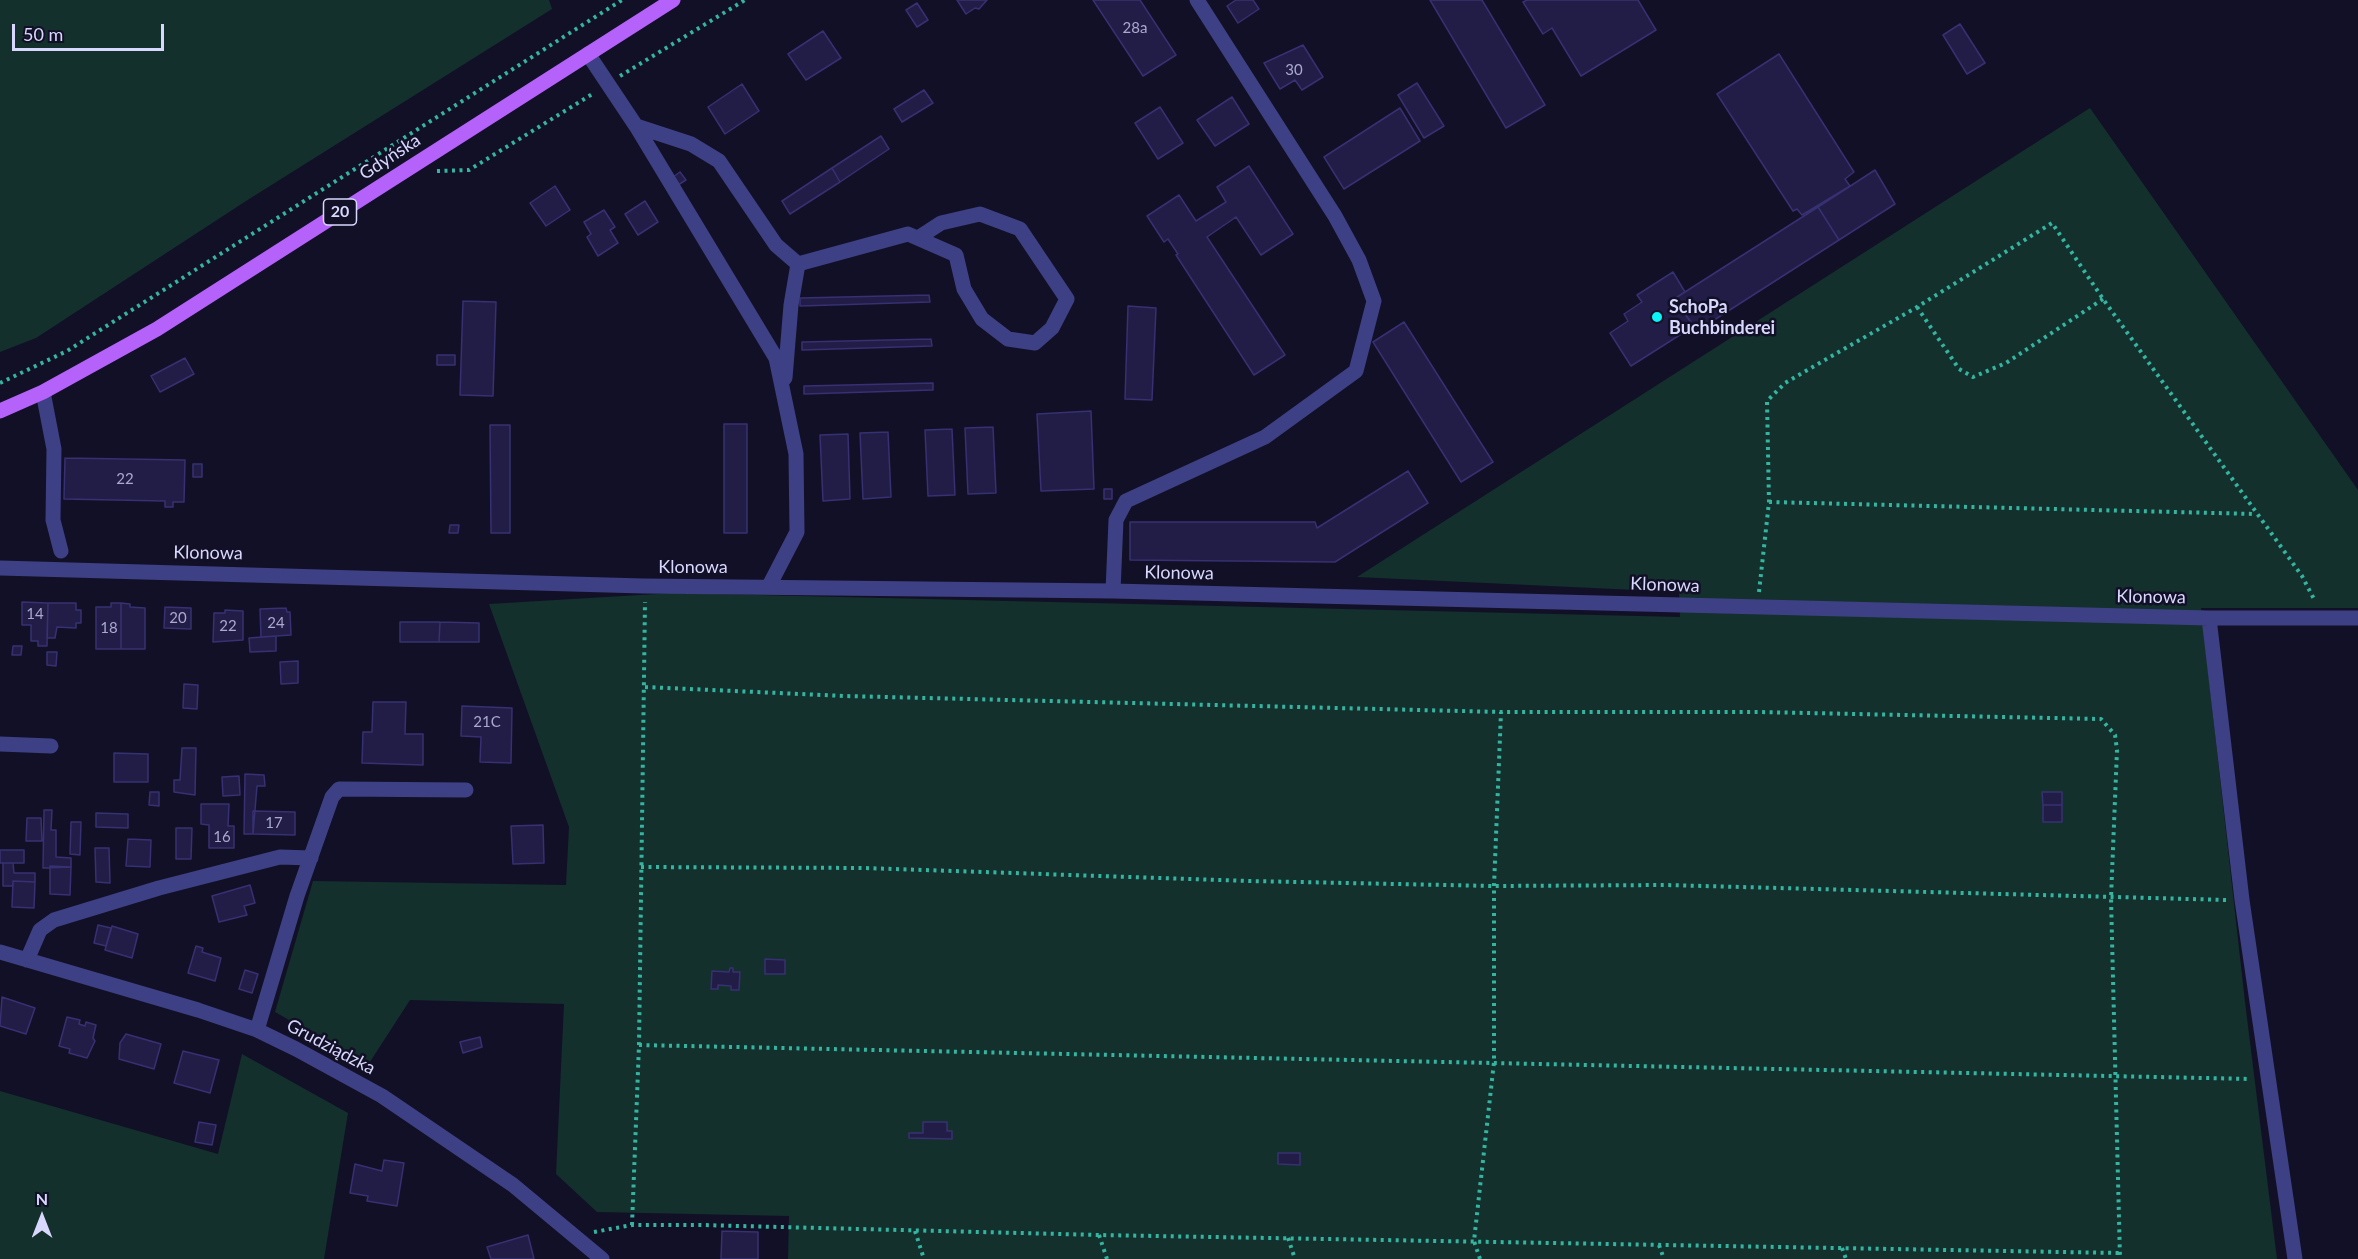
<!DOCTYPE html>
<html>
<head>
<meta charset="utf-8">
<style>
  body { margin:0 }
  #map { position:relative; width:2358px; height:1259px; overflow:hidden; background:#121026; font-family:Lato,sans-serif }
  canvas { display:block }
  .north { position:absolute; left:12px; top:1187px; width:60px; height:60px; -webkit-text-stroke:4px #121026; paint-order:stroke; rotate:0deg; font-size:16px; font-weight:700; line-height:24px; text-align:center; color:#d8d7fe }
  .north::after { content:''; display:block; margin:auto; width:21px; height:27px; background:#d8d7fe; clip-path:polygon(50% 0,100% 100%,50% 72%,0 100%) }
  .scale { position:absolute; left:12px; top:24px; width:152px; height:27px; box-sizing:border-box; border:3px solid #d8d7fe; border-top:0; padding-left:8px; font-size:18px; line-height:21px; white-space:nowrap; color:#d8d7fe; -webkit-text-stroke:4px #121026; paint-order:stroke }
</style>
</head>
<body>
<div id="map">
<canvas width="2358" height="1259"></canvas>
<div class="north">N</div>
<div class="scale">50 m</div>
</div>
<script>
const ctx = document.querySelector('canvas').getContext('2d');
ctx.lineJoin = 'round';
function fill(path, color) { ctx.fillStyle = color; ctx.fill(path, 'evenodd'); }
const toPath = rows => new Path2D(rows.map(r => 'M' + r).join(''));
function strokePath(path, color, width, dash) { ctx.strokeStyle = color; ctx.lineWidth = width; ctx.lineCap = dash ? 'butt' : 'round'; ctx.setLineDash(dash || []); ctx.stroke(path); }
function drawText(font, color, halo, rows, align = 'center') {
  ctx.font = font + ' Lato,sans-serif'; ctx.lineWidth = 5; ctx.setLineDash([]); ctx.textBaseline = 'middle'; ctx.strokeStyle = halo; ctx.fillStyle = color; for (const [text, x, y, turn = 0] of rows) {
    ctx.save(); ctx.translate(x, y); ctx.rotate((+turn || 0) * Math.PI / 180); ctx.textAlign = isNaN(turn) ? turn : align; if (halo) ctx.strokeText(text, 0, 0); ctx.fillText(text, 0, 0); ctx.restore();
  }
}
const green = toPath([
  [0,0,549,0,552,9,246,201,36,338,0,352],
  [2090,108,2358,490,2358,608,2201,608,2245,1002,2277,1259,788,1259,789,1216,597,1212,556,1174,564,1004,410,1000,368,1065,275,1012,313,881,566,885,569,827,489,604,673,593,1680,617,1679,592,1357,577],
  [242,1054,348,1113,324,1259,0,1259,0,1091,218,1154]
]);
const building = toPath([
  [957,0,987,0,979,9,975,8,966,14,957,0],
  [1093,0,1140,0,1176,55,1143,76,1093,0],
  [1236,0,1253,0,1259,9,1238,23,1227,6,1236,0],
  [1430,0,1482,0,1545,105,1506,128,1430,0],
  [1527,0,1638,0,1656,30,1581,76,1552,28,1543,34,1523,2,1527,0],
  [917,3,928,20,917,27,906,10,917,3],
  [1960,24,1985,63,1967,74,1943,35,1960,24],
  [823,31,841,58,806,80,788,54,823,31],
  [1303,45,1323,77,1302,90,1295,80,1280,89,1264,63,1303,45],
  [1779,54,1854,172,1845,179,1850,186,1802,215,1797,209,1793,211,1717,94,1779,54],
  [1417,83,1444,126,1424,138,1398,95,1417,83],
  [742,84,759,111,725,134,708,107,742,84],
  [924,90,933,103,902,122,894,109,924,90],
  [1232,97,1249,124,1215,146,1197,120,1232,97],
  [1160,107,1183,143,1158,159,1135,123,1160,107],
  [1400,108,1420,141,1344,189,1324,157,1400,108],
  [881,136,889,149,840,182,832,168,881,136],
  [1249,166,1293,234,1261,255,1236,217,1207,237,1285,355,1254,375,1176,255,1178,254,1168,239,1164,242,1147,216,1179,195,1196,221,1226,202,1217,187,1249,166],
  [832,168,840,182,790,214,782,201,832,168],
  [1875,170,1895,204,1839,240,1818,207,1875,170],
  [680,172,686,180,678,185,673,177,680,172],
  [555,186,570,210,546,226,530,203,555,186],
  [645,201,658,222,638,235,625,214,645,201],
  [1818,207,1839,240,1697,331,1674,299,1818,207],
  [604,210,615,227,610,230,618,243,598,256,587,237,591,234,584,222,604,210],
  [1673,272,1685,292,1674,299,1694,326,1631,366,1610,333,1628,321,1624,314,1642,302,1637,295,1673,272],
  [929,295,930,302,800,306,800,298,929,295],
  [463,301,496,302,493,396,460,395,463,301],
  [1128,306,1156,308,1152,400,1125,399,1128,306],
  [1404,322,1493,462,1461,482,1373,342,1404,322],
  [931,339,932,346,802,350,802,342,931,339],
  [437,355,455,355,455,365,437,365,437,355],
  [185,358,194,374,160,392,151,376,185,358],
  [933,383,933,390,804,394,804,386,933,383],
  [1091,411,1094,489,1041,491,1037,414,1091,411],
  [724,424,747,424,747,533,724,533,724,424],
  [490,425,510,425,510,533,491,533,490,425],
  [993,427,996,493,968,494,965,428,993,427],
  [952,429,955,495,928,496,925,430,952,429],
  [888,432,891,497,863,499,860,433,888,432],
  [848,434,850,499,823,501,820,435,848,434],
  [65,458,185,460,184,502,173,502,173,507,165,507,165,501,64,499,65,458],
  [193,464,202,464,202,477,193,477,193,464],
  [1408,471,1428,503,1335,562,1130,560,1130,522,1315,522,1317,528,1408,471],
  [1104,489,1112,489,1112,499,1104,499,1104,489],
  [450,525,459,525,458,533,449,533,450,525],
  [22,602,48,603,47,646,38,646,38,641,31,641,31,625,22,625,22,602],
  [48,603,76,603,76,610,81,610,81,623,76,623,76,628,57,627,55,638,47,638,48,603],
  [111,603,121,603,121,649,96,649,96,607,111,607,111,603],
  [121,603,130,604,130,607,145,608,145,649,121,649,121,603],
  [165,607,191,608,191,629,164,628,165,607],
  [286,608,287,612,290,612,291,635,261,637,260,609,286,608],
  [225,610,243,611,243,640,213,642,214,613,225,613,225,610],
  [400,622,440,622,439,642,400,642,400,622],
  [440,622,479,623,479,642,439,642,440,622],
  [276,636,276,651,250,652,249,638,276,636],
  [13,646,22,646,21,655,12,655,13,646],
  [47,652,57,652,56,666,47,665,47,652],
  [298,661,298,683,281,684,280,662,298,661],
  [184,684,198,685,197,709,183,708,184,684],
  [373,702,406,702,405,734,423,734,423,765,362,763,363,732,372,732,373,702],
  [462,706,512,708,511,763,480,762,481,737,461,736,462,706],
  [182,748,196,748,195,795,174,792,174,780,180,780,182,748],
  [114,753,148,754,148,782,114,782,114,753],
  [245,774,264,775,265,786,257,786,253,834,244,834,245,774],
  [239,776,240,795,223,796,222,777,239,776],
  [150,792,159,792,159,806,149,805,150,792],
  [2042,792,2062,792,2062,805,2043,805,2042,792],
  [201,804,229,804,228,826,234,826,234,848,209,848,209,825,201,824,201,804],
  [2043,805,2062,805,2062,822,2043,822,2043,805],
  [44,810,52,810,51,830,56,830,56,857,71,858,71,867,43,868,44,810],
  [253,811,295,812,295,835,253,834,253,811],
  [96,813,128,814,128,828,96,827,96,813],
  [27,818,41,818,42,841,26,841,27,818],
  [71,822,81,822,80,855,70,854,71,822],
  [543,825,544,863,513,864,511,826,543,825],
  [176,828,192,828,191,859,176,859,176,828],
  [128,839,151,840,150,867,126,866,128,839],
  [95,848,109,848,110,883,96,882,95,848],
  [0,850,24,850,24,863,0,863,0,850],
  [3,863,13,863,14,873,35,873,35,882,13,881,13,886,3,886,3,863],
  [50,866,71,867,70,895,50,894,50,866],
  [13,881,35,882,34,908,12,907,13,881],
  [250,885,255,903,244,906,247,915,219,922,212,896,250,885],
  [98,925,111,928,106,946,94,943,98,925],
  [112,926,138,934,132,958,105,950,112,926],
  [196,946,203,948,202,952,221,958,215,981,188,973,196,946],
  [765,959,785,960,785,974,765,974,765,959],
  [730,968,733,968,733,972,740,972,739,990,731,990,731,986,718,985,718,989,711,989,712,971,729,972,730,968],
  [245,970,258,974,252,993,239,989,245,970],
  [2,997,35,1008,26,1034,0,1026,2,997],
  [67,1017,80,1020,79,1024,85,1026,86,1022,96,1025,93,1038,95,1041,87,1058,69,1053,70,1049,59,1046,67,1017],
  [126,1034,161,1044,154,1069,119,1059,120,1043,126,1034],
  [480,1037,482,1047,463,1053,460,1042,480,1037],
  [183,1051,219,1060,210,1093,174,1083,183,1051],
  [199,1122,216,1125,212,1145,195,1142,199,1122],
  [923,1122,947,1122,947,1131,952,1131,952,1139,909,1138,909,1133,923,1133,923,1122],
  [1278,1153,1300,1153,1300,1165,1278,1164,1278,1153],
  [384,1160,404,1163,397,1206,367,1201,368,1196,350,1193,355,1164,382,1171,384,1160],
  [722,1231,758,1232,758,1259,721,1259,722,1231],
  [528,1235,534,1259,491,1259,487,1247,528,1235]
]);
const path = toPath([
  [620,76,745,0],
  [437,171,469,170,594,93],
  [1917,307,1959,369,1973,377,2006,363,2103,299],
  [0,383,67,351,622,0],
  [1769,502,2256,514],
  [1759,592,1769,502,1767,401,1785,383,1917,307,2052,223,2103,299,2302,576,2315,601],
  [645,687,845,696,1501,712,1758,712,2101,719,2115,735,2117,750,2111,898,2120,1259],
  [641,867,865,868,1249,881,1494,886,1666,885,2227,900],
  [639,1045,2251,1079],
  [632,1225,639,1045,645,602],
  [915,1231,924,1259],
  [594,1232,632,1225,701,1225,1099,1235,2119,1253],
  [1099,1235,1107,1259],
  [1288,1238,1295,1259],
  [1659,1245,1664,1259],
  [1842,1248,1846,1259],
  [1480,1259,1474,1241,1494,1062,1494,886,1501,712]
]);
const minor = toPath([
  [588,54,636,126,776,358,796,454,797,532,769,586],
  [636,126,691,144,719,161,776,245,798,264,791,305,785,378],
  [798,264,908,234,956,255,964,289,982,319,1008,339,1035,343,1052,328,1067,299,1020,229,980,214,941,223,918,238],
  [43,392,54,449,53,520,61,551],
  [0,568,643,586,1113,591,2209,618,2358,618],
  [1113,591,1116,520,1126,501,1265,437,1356,371,1374,301,1359,260,1335,216,1197,0],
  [2209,618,2242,900,2295,1259],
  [0,744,51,746],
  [0,952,198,1010,257,1030,296,1049,382,1096,513,1185,602,1259],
  [27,960,40,930,54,920,159,888,280,857,311,858],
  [257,1030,297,896,332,797,339,789,466,790]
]);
const major = toPath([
  [0,411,43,392,157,329,673,0]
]);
const markers = [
  [1657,317,6,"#0af3f7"]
];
const numberNames = [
  ["28a",1135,28],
  ["30",1294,70],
  ["22",125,479],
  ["14",35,614],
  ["20",178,618],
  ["24",276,623],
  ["22",228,626],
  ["18",109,628],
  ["21C",487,722],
  ["17",274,823],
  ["16",222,837]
];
const shields = [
  [340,212,33]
];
const shieldNames = [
  ["20",340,212]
];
const streetNames = [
  ["Gdyńska",390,157,-33],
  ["Klonowa",208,553,1],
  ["Klonowa",693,567],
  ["Klonowa",1179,573,1],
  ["Klonowa",1665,585,2],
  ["Klonowa",2151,597,1],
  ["Grudziądzka",331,1047,28]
];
const poiNames = [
  ["SchoPa",1669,307],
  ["Buchbinderei",1669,328]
];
fill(green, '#13302d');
fill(building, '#221d47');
strokePath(building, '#373072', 1.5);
strokePath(path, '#34b5a2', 4, [3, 4.5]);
strokePath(minor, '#3d4084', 15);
strokePath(major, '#b462fa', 15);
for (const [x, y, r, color] of markers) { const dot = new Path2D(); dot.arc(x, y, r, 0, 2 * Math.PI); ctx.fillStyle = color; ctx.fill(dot); strokePath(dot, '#121026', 2); }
drawText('15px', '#aaa8d0', null, numberNames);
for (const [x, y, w] of shields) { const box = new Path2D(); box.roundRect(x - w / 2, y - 13, w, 26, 4.5); ctx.fillStyle = '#121026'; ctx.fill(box); strokePath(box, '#d8d7fe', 1.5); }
drawText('bold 16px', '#d8d7fe', null, shieldNames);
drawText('18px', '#d8d7fe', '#121026', streetNames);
drawText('bold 18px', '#d8d7fe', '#121026', poiNames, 'left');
</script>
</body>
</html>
